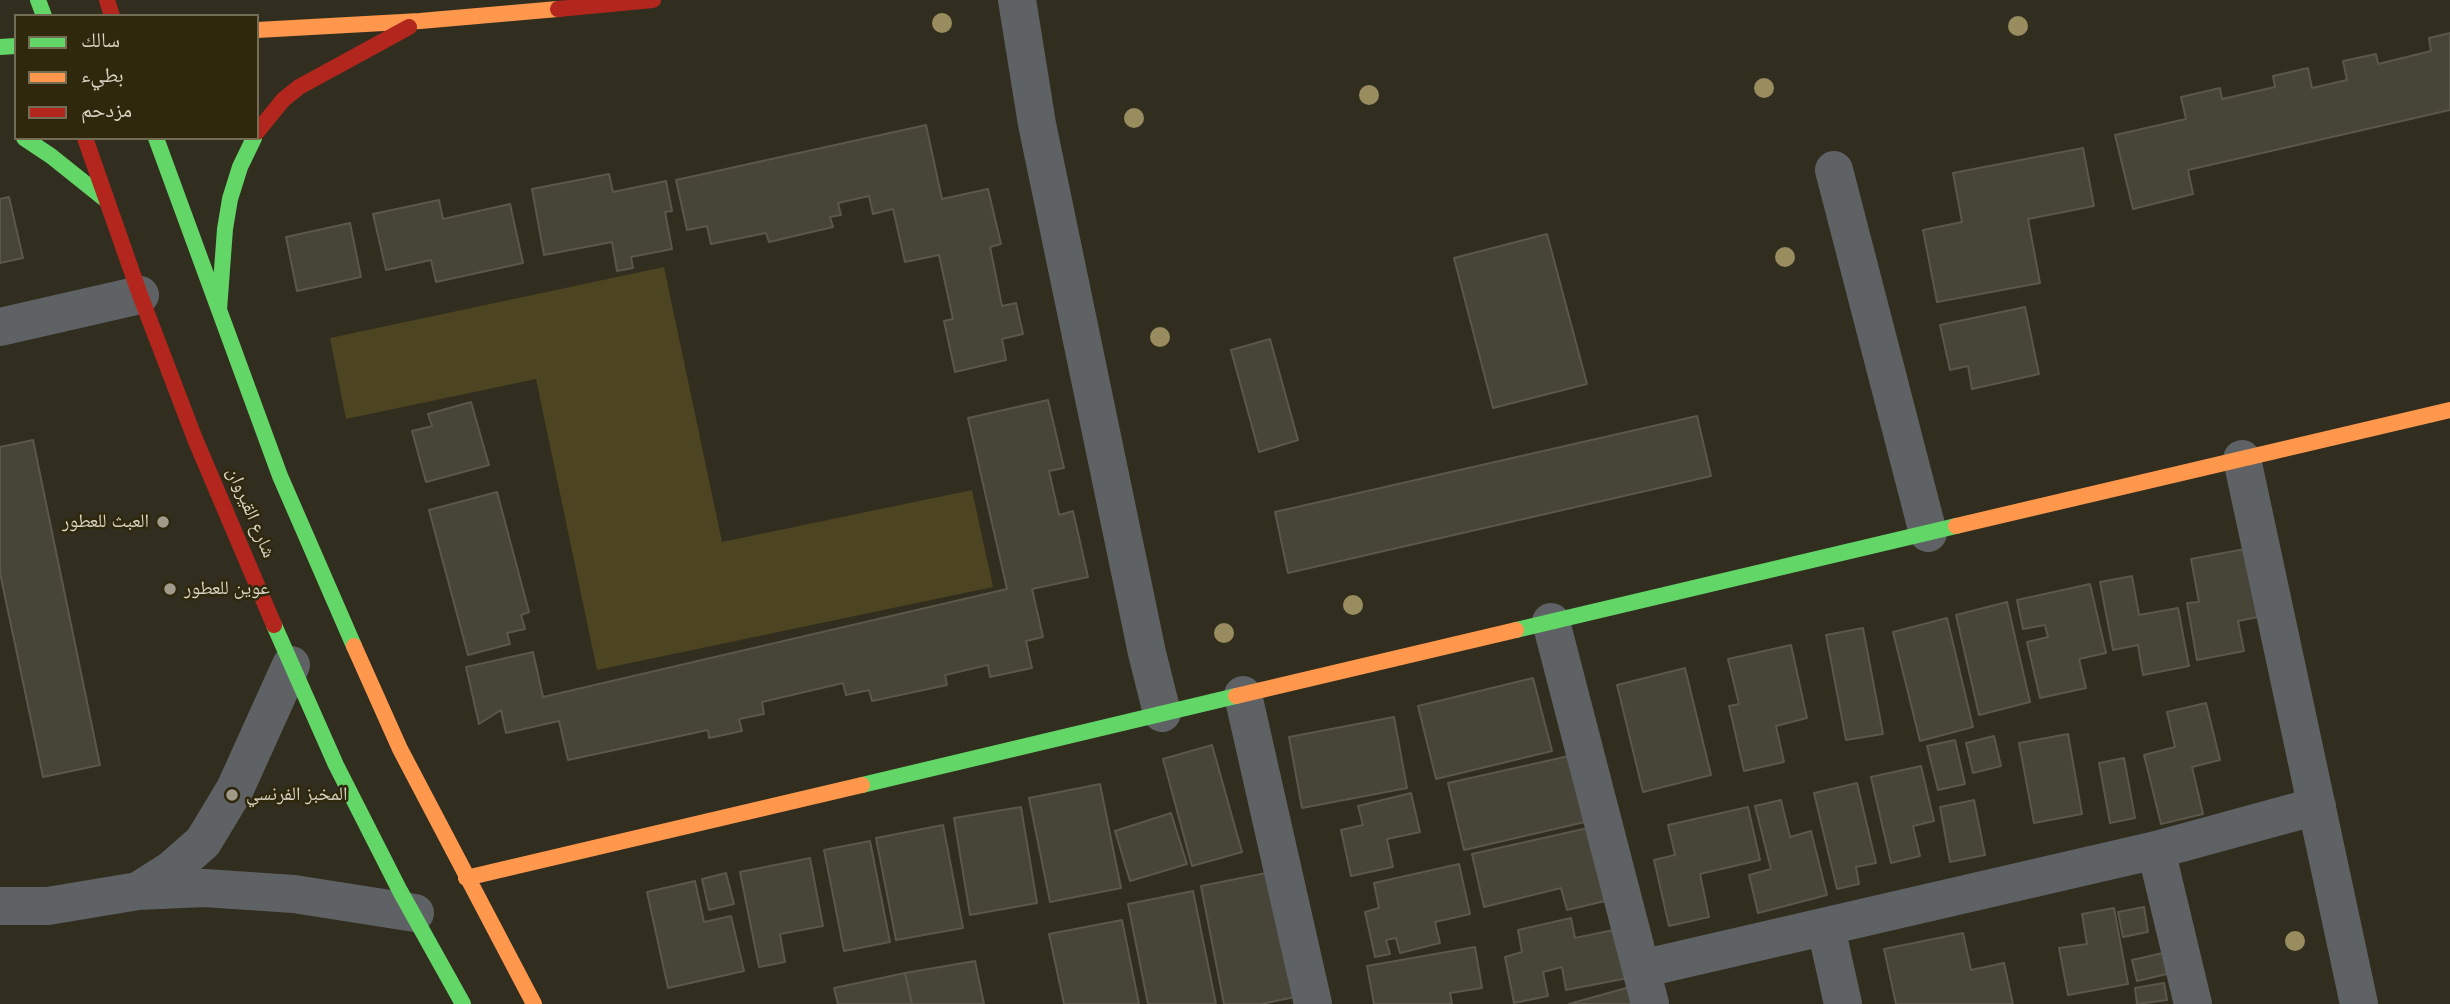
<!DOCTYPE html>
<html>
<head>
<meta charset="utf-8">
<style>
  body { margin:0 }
  #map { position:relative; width:2450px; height:1004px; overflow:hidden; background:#322e1f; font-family:"Nunito Sans","Noto Naskh Arabic",sans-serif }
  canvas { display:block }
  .legend { position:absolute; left:14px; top:14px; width:245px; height:126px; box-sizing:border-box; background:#2f280d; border:2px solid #736d56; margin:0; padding:9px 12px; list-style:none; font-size:21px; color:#d9d4c4 }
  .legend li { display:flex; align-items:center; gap:14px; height:35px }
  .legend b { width:35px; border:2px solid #736d56 }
</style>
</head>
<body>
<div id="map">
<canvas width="2450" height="1004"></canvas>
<ul class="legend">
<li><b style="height:9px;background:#63d668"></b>سالك</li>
<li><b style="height:9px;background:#ff974d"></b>بطيء</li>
<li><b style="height:9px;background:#b3261e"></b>مزدحم</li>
</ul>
</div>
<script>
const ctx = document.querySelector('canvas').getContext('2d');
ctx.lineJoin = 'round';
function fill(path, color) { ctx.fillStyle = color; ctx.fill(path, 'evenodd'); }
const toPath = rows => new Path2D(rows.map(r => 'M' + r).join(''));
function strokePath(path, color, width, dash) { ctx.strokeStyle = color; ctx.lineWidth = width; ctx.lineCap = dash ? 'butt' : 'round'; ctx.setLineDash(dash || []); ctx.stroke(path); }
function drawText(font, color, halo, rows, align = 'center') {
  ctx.font = font + ' "Nunito Sans","Noto Naskh Arabic",sans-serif'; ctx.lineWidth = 5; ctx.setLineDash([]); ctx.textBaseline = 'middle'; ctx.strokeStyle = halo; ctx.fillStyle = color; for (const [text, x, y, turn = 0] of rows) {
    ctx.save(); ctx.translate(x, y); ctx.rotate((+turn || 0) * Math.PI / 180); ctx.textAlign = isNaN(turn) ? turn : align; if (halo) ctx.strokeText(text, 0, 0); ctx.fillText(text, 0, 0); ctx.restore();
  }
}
const green = toPath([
  [664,267,722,542,972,490,993,587,597,670,536,379,346,419,330,338]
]);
const building = toPath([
  [2450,33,2450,110,2188,170,2193,194,2133,209,2115,135,2186,119,2181,97,2220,88,2222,99,2275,87,2273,76,2308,68,2312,88,2347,80,2343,61,2376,54,2378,64,2431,51,2429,38,2450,33],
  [926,125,942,199,988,189,1001,244,990,247,1002,306,1016,303,1023,334,1002,339,1006,360,955,372,944,321,953,319,939,255,905,262,893,209,873,214,869,196,838,203,841,215,830,217,833,227,769,242,766,233,711,244,707,226,687,230,676,180,926,125],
  [2083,148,2094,206,2028,219,2040,283,1937,302,1923,230,1962,222,1953,173,2083,148],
  [609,174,613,192,666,181,672,211,665,212,672,249,631,257,633,268,617,271,612,242,544,255,532,189,609,174],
  [9,197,23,258,0,263,0,199,9,197],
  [439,200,443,219,510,204,523,263,436,282,431,260,386,270,373,214,439,200],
  [350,223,361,277,297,291,286,237,350,223],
  [1547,234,1587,384,1493,408,1454,258,1547,234],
  [2025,307,2039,374,1972,389,1968,366,1950,370,1940,325,2025,307],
  [1270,339,1298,440,1259,452,1231,350,1270,339],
  [1048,400,1064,468,1049,471,1059,515,1073,511,1088,577,1032,589,1043,637,1026,641,1032,668,990,677,988,665,945,675,947,685,872,701,869,690,846,695,843,683,762,702,764,714,739,719,742,731,709,738,708,730,568,760,559,721,506,733,501,710,479,724,466,667,533,652,543,697,1007,589,968,418,1048,400],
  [471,402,489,465,426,482,412,431,432,426,428,414,471,402],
  [1697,416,1711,476,1288,573,1275,512,1697,416],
  [33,440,100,765,43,777,0,573,0,447,33,440],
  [497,492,529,612,521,615,525,629,507,633,510,644,468,655,429,510,497,492],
  [2245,549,2258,617,2238,621,2244,651,2197,660,2187,603,2199,602,2191,559,2245,549],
  [2132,576,2139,615,2178,608,2189,666,2143,675,2138,645,2113,650,2100,582,2132,576],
  [2090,584,2106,653,2079,659,2086,688,2040,698,2027,642,2048,637,2045,625,2023,629,2017,600,2090,584],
  [2007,602,2030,702,1979,715,1956,615,2007,602],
  [1947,618,1973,727,1920,741,1893,632,1947,618],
  [1863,628,1883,734,1846,740,1826,635,1863,628],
  [1791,645,1807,718,1776,726,1784,762,1744,771,1729,706,1739,704,1728,659,1791,645],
  [1685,668,1711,775,1643,792,1617,685,1685,668],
  [1533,678,1552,751,1436,779,1418,706,1533,678],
  [2206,703,2220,760,2192,767,2203,814,2161,824,2144,755,2175,747,2167,712,2206,703],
  [1394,717,1407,788,1302,808,1289,737,1394,717],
  [2068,734,2082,814,2034,823,2019,743,2068,734],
  [1994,736,2001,766,1973,773,1966,743,1994,736],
  [1955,740,1965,784,1938,790,1927,746,1955,740],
  [1212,745,1242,852,1192,866,1163,759,1212,745],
  [1569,756,1585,822,1464,850,1448,783,1569,756],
  [2124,758,2135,818,2110,823,2099,763,2124,758],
  [1921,766,1934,821,1913,826,1920,856,1891,863,1871,777,1921,766],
  [1857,783,1876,863,1856,867,1859,884,1837,889,1814,793,1857,783],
  [1100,784,1121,888,1050,902,1029,798,1100,784],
  [1411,793,1420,832,1387,839,1393,867,1351,876,1341,830,1363,825,1358,806,1411,793],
  [1781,800,1790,837,1811,831,1827,895,1758,913,1749,875,1771,869,1755,806,1781,800],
  [1974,800,1985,855,1950,862,1940,807,1974,800],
  [1021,807,1037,903,970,915,954,818,1021,807],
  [1748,807,1760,860,1700,874,1709,917,1669,926,1654,860,1675,855,1668,825,1748,807],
  [1171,813,1187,864,1130,881,1115,831,1171,813],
  [943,825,963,928,896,940,876,838,943,825],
  [1588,828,1605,901,1567,910,1561,888,1484,907,1472,854,1588,828],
  [870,841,890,942,844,951,824,850,870,841],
  [810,858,823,926,780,934,785,962,759,967,740,872,810,858],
  [1459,864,1470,914,1435,922,1440,943,1400,953,1396,938,1386,940,1390,954,1375,957,1365,912,1379,908,1374,883,1459,864],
  [1276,871,1300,996,1261,1004,1224,1004,1201,886,1276,871],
  [726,873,734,904,709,910,702,879,726,873],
  [695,881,704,922,731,916,744,971,668,988,647,892,695,881],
  [1193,891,1216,1004,1148,1004,1128,904,1193,891],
  [2144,907,2148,932,2123,937,2118,912,2144,907],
  [2114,908,2128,984,2068,995,2059,948,2087,944,2082,914,2114,908],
  [1571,918,1575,938,1618,929,1628,978,1566,990,1562,967,1543,972,1548,996,1514,1003,1505,957,1522,952,1518,930,1571,918],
  [1122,920,1139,1004,1064,1004,1049,934,1122,920],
  [1963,933,1971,970,2004,963,2013,1004,1896,1004,1884,949,1963,933],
  [1475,947,1482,988,1450,993,1452,1004,1374,1004,1367,966,1475,947],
  [2163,953,2167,974,2137,981,2132,960,2163,953],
  [975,961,984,1004,912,1004,905,973,975,961],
  [905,973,912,1004,838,1004,834,988,905,973],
  [2164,983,2167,1000,2137,1004,2135,988,2164,983],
  [1637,985,1642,1004,1569,1004,1637,985]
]);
const street = toPath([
  [1017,0,1037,124,1147,653,1162,713],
  [1834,170,1928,533],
  [0,327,140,295],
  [2242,459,2359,1004],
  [1551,622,1641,969],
  [1243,695,1313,1004],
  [2156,850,2193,1004],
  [138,891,171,870,203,842,235,789,291,665],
  [0,906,48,906,138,891,204,888,294,894,415,913],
  [1826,928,1843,1004],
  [1650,1004,1641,969,2156,850,2317,806]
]);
const fast = toPath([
  [38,0,44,16],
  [0,47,16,46],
  [24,138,51,156,106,200],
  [156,138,280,476,354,646],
  [219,310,225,229,230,199,240,167,254,138],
  [274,625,336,765,400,891,463,1004],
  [1516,630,1956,526],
  [862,785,1236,696]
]);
const slow = toPath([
  [257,30,420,21,558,9],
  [1956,526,2450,410],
  [354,646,400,749,534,1004],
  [1236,696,1516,630],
  [466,878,862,785]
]);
const jam = toPath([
  [107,0,112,16],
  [558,9,653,0],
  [257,132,283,100,299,87,409,27],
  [85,138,140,295,195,439,274,625]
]);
const trees = [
  [942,23],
  [2018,26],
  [1764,88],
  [1369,95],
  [1134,118],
  [1785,257],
  [1160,337],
  [1353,605],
  [1224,633],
  [2295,941]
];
const markers = [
  [163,522,7,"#9f9a8a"],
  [170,589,7,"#9f9a8a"],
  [232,795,7,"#9f9a8a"]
];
const streetNames = [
  ["شارع القيروان",250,513,67]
];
const poiNames = [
  ["العبث للعطور",149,522,"right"],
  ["عوين للعطور",184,589],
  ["المخبز الفرنسي",246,795]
];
fill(green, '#4d4421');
fill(building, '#474438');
strokePath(building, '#5b5749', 2);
strokePath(street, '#5f6264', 38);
strokePath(fast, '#63d668', 16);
strokePath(slow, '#ff974d', 16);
strokePath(jam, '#b3261e', 16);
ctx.fillStyle = '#998c5e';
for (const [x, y] of trees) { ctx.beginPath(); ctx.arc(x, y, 10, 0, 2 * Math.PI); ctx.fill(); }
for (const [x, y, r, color] of markers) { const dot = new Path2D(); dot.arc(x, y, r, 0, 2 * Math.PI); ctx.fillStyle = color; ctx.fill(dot); strokePath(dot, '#2f280d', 2.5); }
drawText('19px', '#d9d4c4', '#2f280d', streetNames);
drawText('19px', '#d9d4c4', '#2f280d', poiNames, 'left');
</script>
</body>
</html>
